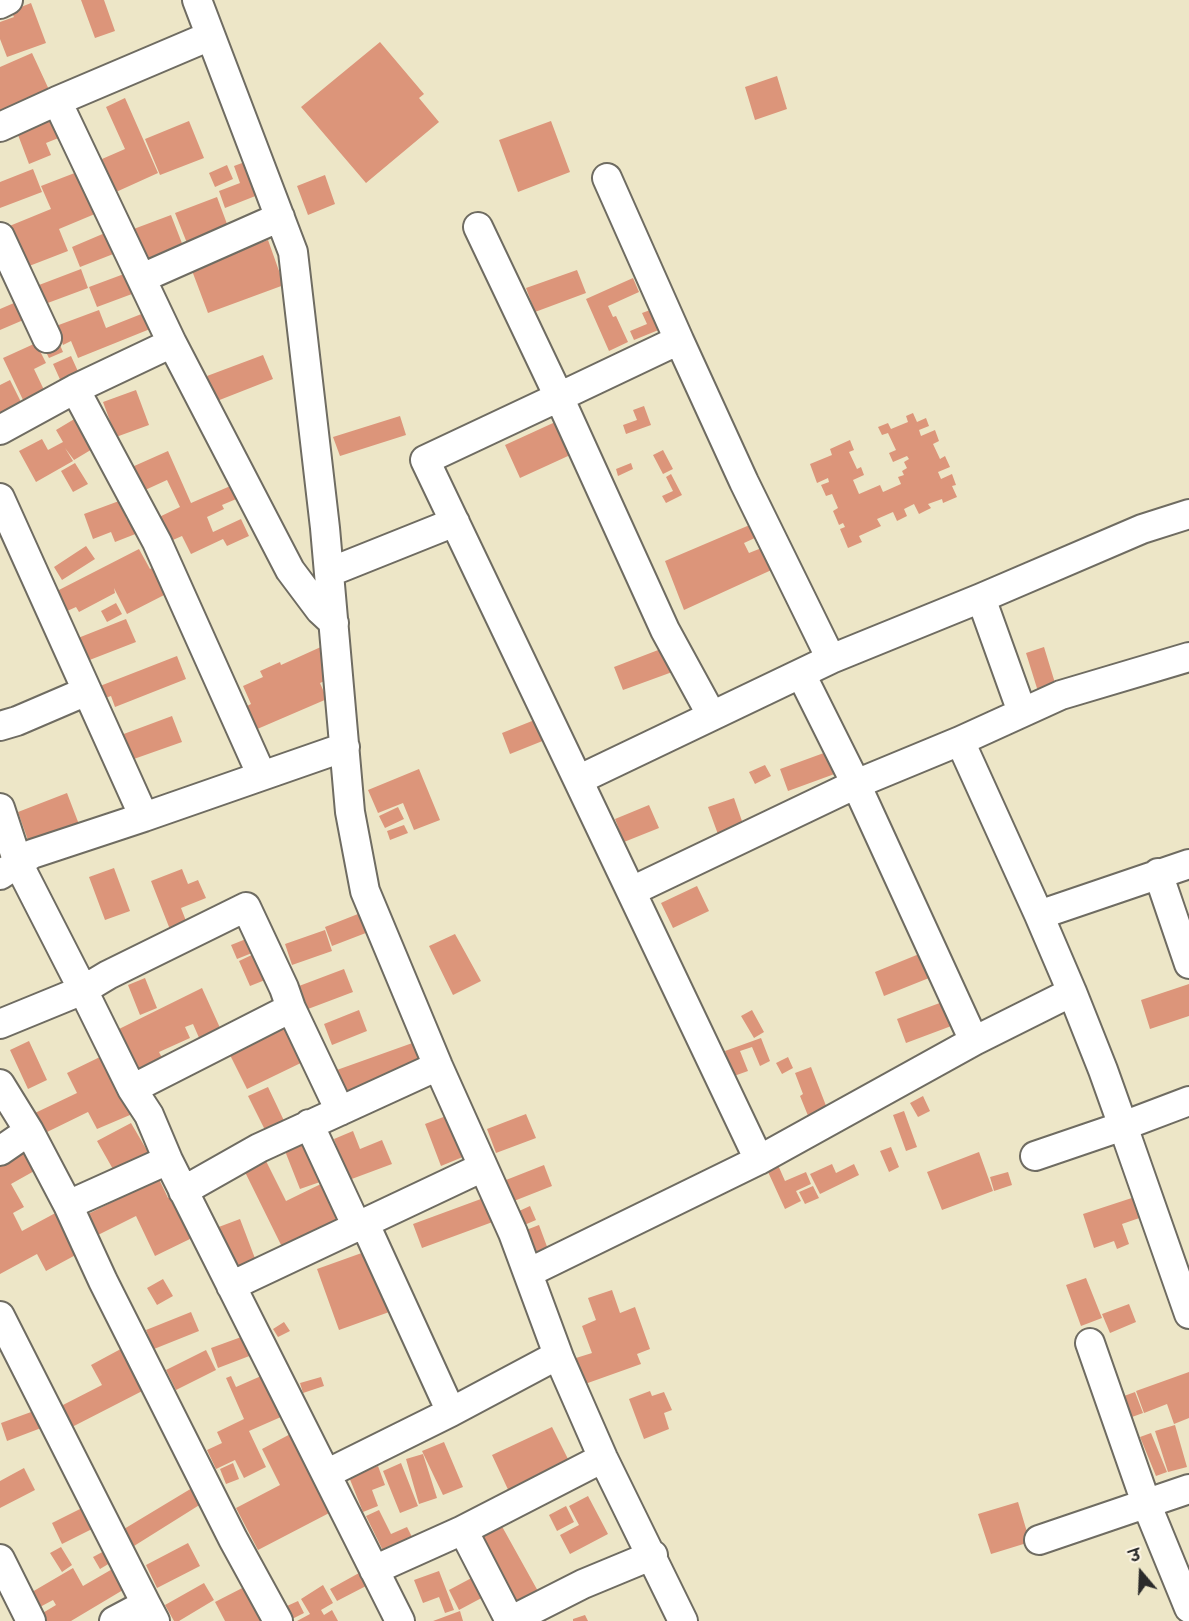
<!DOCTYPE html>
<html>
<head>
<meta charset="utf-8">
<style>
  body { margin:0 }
  #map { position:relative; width:1189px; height:1621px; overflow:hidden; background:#ede6c7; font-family:Caveat,"Playpen Sans Deva",sans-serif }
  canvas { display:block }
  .north { position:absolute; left:1111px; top:1543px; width:60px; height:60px; -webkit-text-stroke:4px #fcf5e5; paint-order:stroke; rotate:341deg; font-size:16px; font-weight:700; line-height:24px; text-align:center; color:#2b2b2b }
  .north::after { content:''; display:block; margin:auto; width:21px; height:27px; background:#2b2b2b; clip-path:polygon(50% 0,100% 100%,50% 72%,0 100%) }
</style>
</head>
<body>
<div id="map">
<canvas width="1189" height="1621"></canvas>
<div class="north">उ</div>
</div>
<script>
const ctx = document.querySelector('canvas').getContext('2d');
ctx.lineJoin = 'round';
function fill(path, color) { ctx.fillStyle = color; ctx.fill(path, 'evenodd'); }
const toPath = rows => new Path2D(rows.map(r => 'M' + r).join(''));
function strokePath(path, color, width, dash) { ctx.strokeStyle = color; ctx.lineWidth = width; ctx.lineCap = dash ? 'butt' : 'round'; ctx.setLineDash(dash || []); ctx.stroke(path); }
const building = toPath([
  [81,0,104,0,115,31,95,38],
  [31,3,46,43,7,57,0,39,0,22,14,17,11,11],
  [380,42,424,94,419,98,439,122,366,183,301,107],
  [32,53,51,94,0,117,0,67],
  [777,76,787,109,755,120,745,87],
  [125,98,158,173,116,192,102,159,125,149,106,107],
  [56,111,66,135,46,143,51,155,29,164,15,127],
  [189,121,204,158,160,175,145,139],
  [551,121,570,172,518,192,499,140],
  [250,160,263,193,225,208,219,191,240,183,234,166],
  [227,165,233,179,215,187,209,173],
  [33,169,42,192,0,208,0,182],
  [85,169,102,211,59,229,68,251,24,268,7,227,51,209,41,186],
  [325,175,335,204,308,215,297,186],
  [217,197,230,232,189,248,175,213],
  [171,215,185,251,145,266,131,230],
  [112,230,121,251,80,267,72,247],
  [268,240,284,285,208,313,191,268],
  [81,269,88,288,45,304,39,285],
  [577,270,586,293,535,312,526,288],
  [132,271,140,291,97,307,89,287],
  [633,278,639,292,608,306,613,317,616,316,628,342,609,351,586,299],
  [21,300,28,318,0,330,0,309],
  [653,309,661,329,634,340,630,331,647,324,642,313],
  [99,310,106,328,149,311,155,327,78,358,71,341,63,345,56,326],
  [36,343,46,363,34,369,45,392,24,402,3,358],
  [60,345,63,352,49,358,46,352],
  [263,355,273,379,217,401,207,376],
  [71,356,81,378,63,386,53,364],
  [10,380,22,404,0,416,0,385],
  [136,390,149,425,116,437,103,402],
  [644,406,651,425,626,434,623,425,637,420,633,410],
  [913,413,917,422,926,418,929,426,919,430,921,436,935,430,939,441,933,444,940,459,945,456,950,467,938,472,941,479,952,474,956,485,952,486,957,497,943,503,942,499,928,504,931,508,919,514,914,504,904,509,907,516,897,521,893,512,877,519,881,526,859,536,862,542,848,548,840,529,845,527,843,523,839,525,833,511,838,508,832,494,826,496,821,485,829,482,828,478,817,483,810,464,832,455,830,449,850,440,854,450,849,452,857,469,861,467,864,475,853,480,859,494,880,485,883,492,901,484,898,477,904,475,902,471,907,468,904,462,909,459,907,456,893,462,889,453,896,450,888,433,882,435,878,427,888,423,891,429,908,422,906,416],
  [81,415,99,445,74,460,65,448,73,461,36,482,19,451,42,439,48,450,63,442,56,430],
  [400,416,406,435,340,456,333,437],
  [564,418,579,451,520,478,505,445],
  [663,450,673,469,663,474,653,455],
  [168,451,191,503,235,484,241,497,222,505,224,509,207,517,213,532,241,519,249,536,227,546,223,539,191,554,182,536,166,543,155,519,180,507,167,480,143,491,132,467],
  [75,463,88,484,73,492,61,471],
  [631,463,633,469,618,476,616,469],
  [671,474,682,495,666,503,662,496,673,491,666,477],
  [119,501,127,520,133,518,138,533,115,542,111,532,93,539,84,514],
  [752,524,757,537,744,543,749,553,769,545,778,567,684,610,665,561],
  [86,546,95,559,62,580,54,567],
  [139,549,150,569,156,566,170,592,127,614,114,588,115,593,79,612,76,607,65,612,55,592],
  [116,603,122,614,107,622,101,611],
  [126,619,136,642,87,661,78,638],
  [323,646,336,676,320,683,327,699,255,730,245,707,251,704,243,686,263,677,260,671,280,662,281,665],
  [666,647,675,671,623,690,614,667],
  [1044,647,1059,696,1041,701,1026,653],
  [177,656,186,679,115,707,111,696,105,698,100,686],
  [172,716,182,742,131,760,121,735],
  [537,719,545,740,510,754,502,733],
  [832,750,840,772,788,791,780,769],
  [765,765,771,776,755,784,749,772],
  [419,769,440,820,414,830,403,803,378,813,368,790],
  [67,793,80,827,30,846,18,812],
  [734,798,743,824,719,837,708,807],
  [649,805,659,828,624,842,615,819],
  [398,807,404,819,385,828,379,816],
  [404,825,408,833,390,840,387,831],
  [114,868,130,911,105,920,89,877],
  [182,869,188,884,198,880,206,898,181,908,188,926,171,932,151,881],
  [697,886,709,911,673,928,661,903],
  [363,912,371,931,332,946,325,927],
  [325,930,332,951,292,965,285,944],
  [455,934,481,981,453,995,429,946],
  [251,937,257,951,237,959,231,945],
  [258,952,270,978,250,986,239,961],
  [924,952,934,976,884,996,875,972],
  [344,969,353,992,308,1009,299,986],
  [145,978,157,1008,140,1015,128,985],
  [1189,984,1189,1016,1150,1029,1141,1000],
  [202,988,221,1030,200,1040,193,1024,185,1027,190,1038,159,1052,163,1060,138,1071,119,1029],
  [945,1001,954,1025,906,1043,897,1019],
  [359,1010,367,1031,332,1045,324,1024],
  [752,1010,764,1032,754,1038,741,1016],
  [287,1019,307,1060,247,1089,227,1049],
  [761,1038,770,1061,760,1066,752,1047,740,1051,748,1071,734,1076,725,1051],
  [29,1041,47,1080,28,1089,10,1050],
  [418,1041,427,1065,342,1095,334,1071],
  [102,1056,137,1112,97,1129,88,1112,45,1133,35,1113,77,1093,67,1073],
  [788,1057,793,1068,782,1074,776,1063],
  [811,1067,830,1116,811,1123,800,1096,803,1094,795,1073],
  [268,1087,287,1127,268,1136,248,1096],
  [923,1096,930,1111,918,1117,910,1103],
  [904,1111,917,1147,906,1151,893,1115],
  [454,1113,470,1154,441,1166,425,1124],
  [526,1114,536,1138,496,1153,487,1129],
  [131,1123,152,1159,118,1178,97,1141],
  [353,1131,360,1149,382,1140,392,1164,349,1180,334,1139],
  [303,1139,320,1182,300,1189,283,1146],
  [891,1147,899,1167,889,1172,880,1151],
  [26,1152,36,1170,11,1184,24,1207,13,1213,22,1231,61,1210,83,1251,46,1271,37,1254,0,1274,0,1166],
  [979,1152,993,1191,942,1210,927,1172],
  [774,1156,785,1181,806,1172,811,1184,796,1191,801,1201,785,1209,763,1161],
  [264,1157,286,1201,325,1182,338,1208,332,1210,339,1224,286,1255,243,1168],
  [832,1164,836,1173,854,1164,859,1175,820,1194,810,1174],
  [544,1165,552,1186,514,1201,506,1180],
  [1008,1172,1012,1185,994,1191,990,1177],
  [159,1179,168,1198,171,1196,192,1238,155,1256,136,1216,98,1235,88,1214],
  [813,1186,819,1198,805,1204,799,1192],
  [1144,1194,1151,1214,1122,1224,1129,1244,1117,1249,1114,1241,1094,1248,1083,1214],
  [489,1196,498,1220,422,1248,413,1224],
  [530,1206,536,1220,522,1226,517,1212],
  [240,1219,256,1261,238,1268,232,1254,227,1256,216,1228],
  [539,1225,549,1252,531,1259,521,1232],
  [370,1250,392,1311,339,1330,317,1269],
  [1086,1278,1102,1318,1081,1326,1066,1285],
  [163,1279,173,1296,157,1305,147,1288],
  [612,1290,620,1313,635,1307,650,1349,637,1354,641,1364,585,1384,576,1358,592,1353,582,1326,596,1320,588,1298],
  [1129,1304,1136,1322,1110,1333,1102,1314],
  [191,1312,199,1331,154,1349,146,1330],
  [284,1322,290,1331,278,1337,273,1329],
  [244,1336,252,1355,218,1368,211,1348],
  [130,1344,152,1386,72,1427,61,1406,102,1385,91,1365],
  [206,1350,216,1370,176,1390,166,1370],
  [1189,1372,1189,1418,1174,1424,1167,1404,1144,1413,1136,1391],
  [268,1373,290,1413,249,1431,266,1467,244,1478,235,1460,216,1469,207,1450,222,1443,217,1432,244,1419,226,1378,231,1376,236,1387],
  [321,1377,324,1386,303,1393,300,1383],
  [650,1391,652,1396,664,1392,672,1410,664,1413,669,1429,644,1439,629,1399],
  [1135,1392,1143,1413,1132,1417,1124,1396],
  [42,1408,49,1425,7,1441,1,1423],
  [1175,1425,1187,1467,1168,1472,1155,1431],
  [552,1427,572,1467,511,1496,492,1455],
  [298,1430,333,1511,258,1550,236,1508,280,1485,262,1449],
  [1151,1433,1167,1472,1156,1476,1140,1437],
  [444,1442,463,1487,443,1495,422,1451],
  [423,1454,437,1498,419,1504,406,1459],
  [233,1463,239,1479,226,1484,220,1469],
  [401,1463,418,1506,400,1513,383,1471],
  [378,1466,385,1485,372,1490,378,1506,363,1512,349,1477],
  [24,1468,35,1490,0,1508,0,1481],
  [202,1482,201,1504,134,1546,124,1529],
  [588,1496,608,1534,570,1554,560,1535,579,1525,569,1506],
  [1018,1502,1030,1542,991,1554,978,1514],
  [92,1503,102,1524,62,1544,52,1523],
  [566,1506,574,1522,557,1531,549,1515],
  [379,1510,391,1534,407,1527,416,1545,387,1559,366,1516],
  [499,1521,539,1593,517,1606,477,1534],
  [188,1543,200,1566,157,1588,146,1565],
  [61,1547,72,1565,62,1572,50,1553],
  [108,1549,115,1560,100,1569,93,1557],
  [121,1564,133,1584,71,1621,46,1621,41,1614,56,1605,53,1600,40,1607,32,1592,73,1568,83,1586],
  [439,1571,454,1610,445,1613,439,1597,423,1603,414,1580],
  [359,1573,366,1586,337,1601,330,1589],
  [479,1574,489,1594,459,1610,449,1590],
  [204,1583,214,1600,179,1621,174,1621,165,1605],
  [252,1583,271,1621,225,1621,215,1602],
  [323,1585,333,1603,321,1610,324,1615,332,1610,338,1621,297,1621,310,1614,301,1599],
  [298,1601,304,1613,292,1619,287,1606],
  [460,1611,463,1621,433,1621],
  [585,1615,588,1621,573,1621,573,1619]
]);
const minor = toPath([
  [197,0,293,252,325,528,350,812,365,891,438,1066,513,1233,560,1360,603,1458,683,1621],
  [0,4,8,0],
  [0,127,57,101],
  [607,178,679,340,559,397,665,630,712,716],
  [478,227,559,397,425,460,578,780],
  [0,237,47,338],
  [142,278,280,217],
  [679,340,744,482,831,659],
  [172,343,57,101,210,36],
  [75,389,157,542,262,776],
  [0,430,75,389,172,343,290,570,320,610,334,623],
  [0,498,144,817,32,854,0,875],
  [330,572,455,522],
  [981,598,1022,712],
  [801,674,856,784,974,1041],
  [0,726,17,721,87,691],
  [0,808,18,863,83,990,0,1024],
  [144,817,345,747],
  [1158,873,1189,964],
  [632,891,856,784,960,741],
  [1039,915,960,741,1061,695,1189,657],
  [1072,992,1039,915,1189,864],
  [0,1084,29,1131,0,1151],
  [132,1089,291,1008,340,1111],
  [309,1124,357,1227],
  [29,1131,68,1205,168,1160,149,1115,132,1089,83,990,108,975,246,907,284,988,291,1008],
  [1035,1156,1123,1126,1189,1314],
  [168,1160,400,1621],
  [759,1160,578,780,831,659,981,598,1142,529,1189,514],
  [183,1191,259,1148,438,1066],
  [68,1205,103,1281,233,1539,278,1621],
  [364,1222,451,1412,558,1355],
  [528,1273,759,1160,974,1041,1072,992,1103,1070,1123,1126,1189,1101],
  [231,1286,483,1167],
  [0,1316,146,1604],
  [1090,1343,1146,1503,1189,1608],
  [326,1474,451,1412],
  [463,1530,603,1458],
  [1039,1540,1189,1489],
  [0,1559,31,1621],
  [374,1570,463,1530,510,1621],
  [114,1621,146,1604,155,1621],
  [510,1621,583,1584,653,1555]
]);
fill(building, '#dc957a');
strokePath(minor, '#6f6c62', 32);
strokePath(minor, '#fff', 28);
</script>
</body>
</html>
